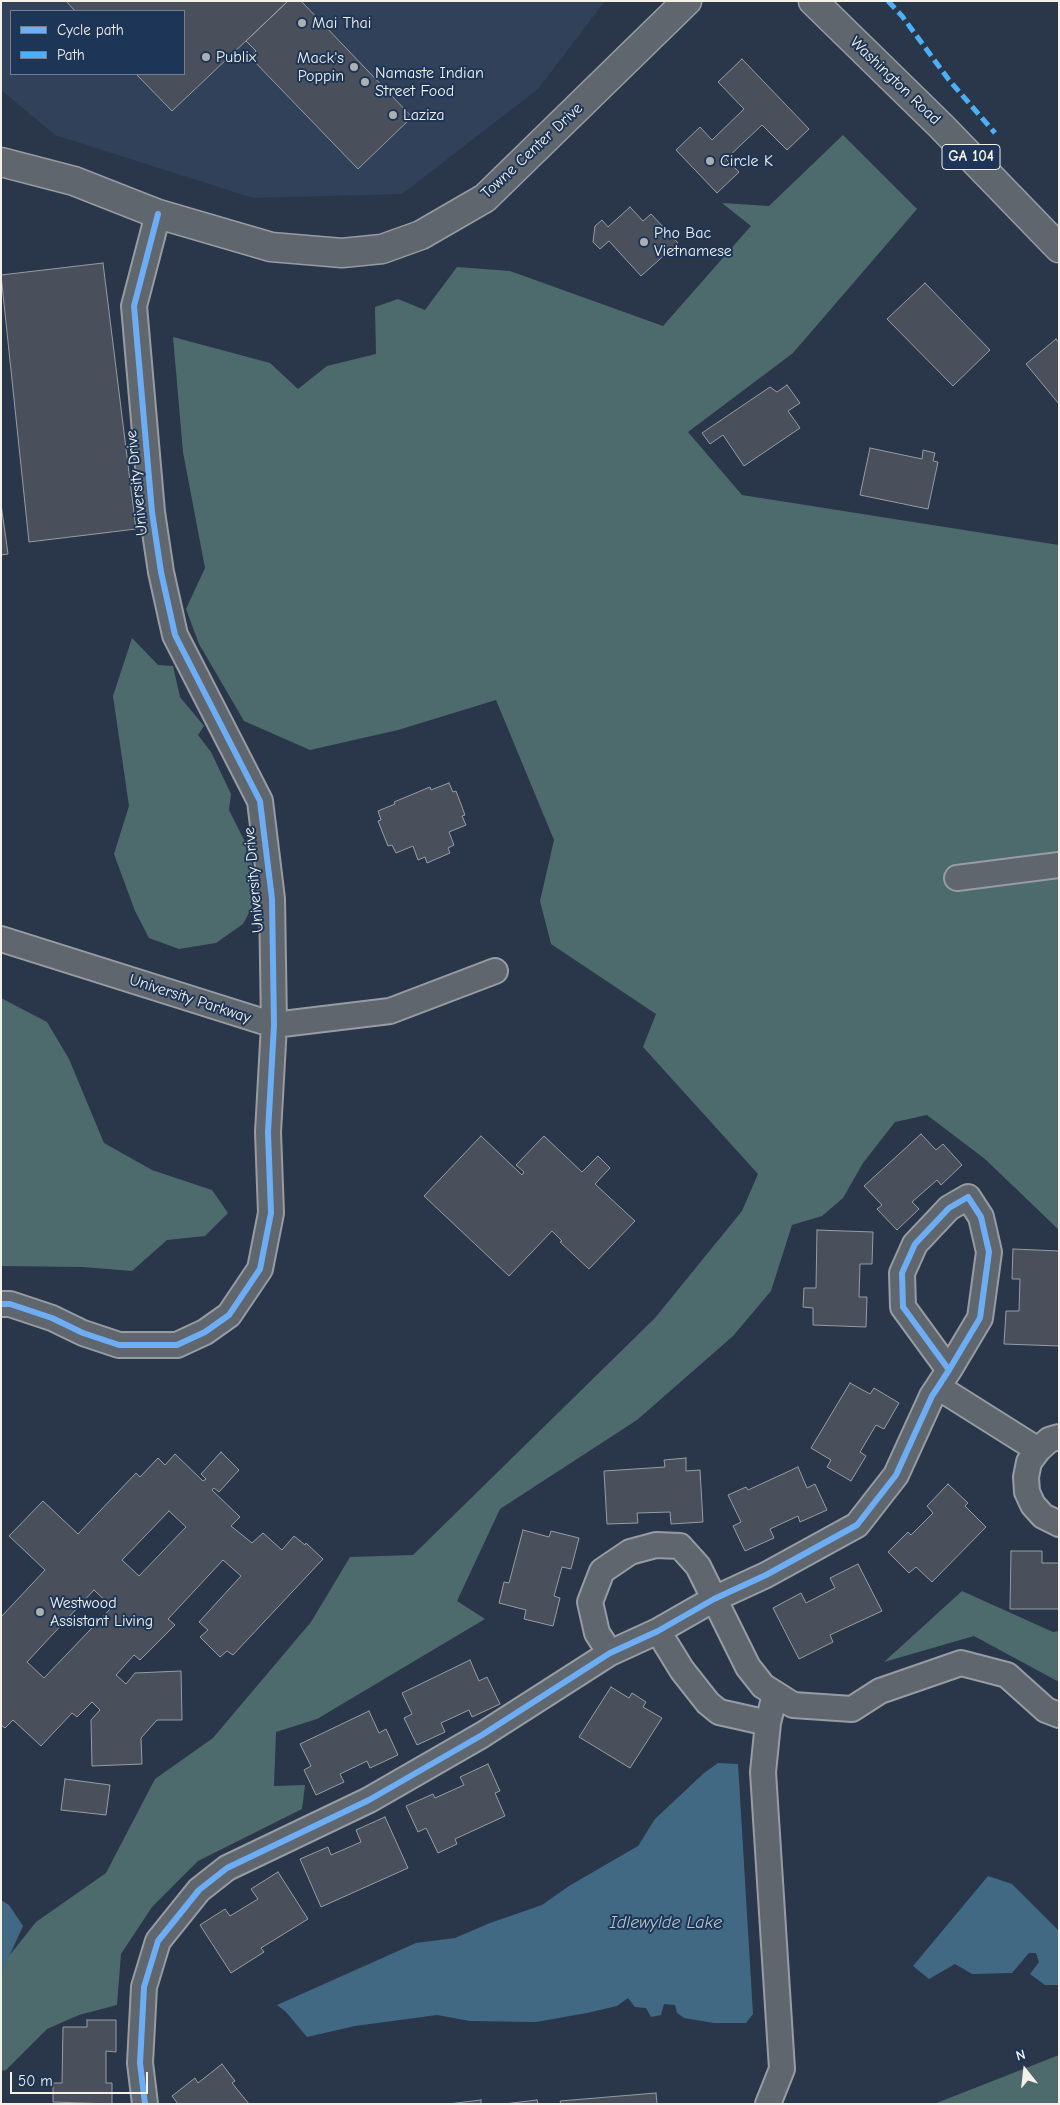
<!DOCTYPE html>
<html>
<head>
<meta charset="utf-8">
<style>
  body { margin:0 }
  #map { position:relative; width:1060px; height:2105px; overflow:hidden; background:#2a374a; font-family:"Comic Neue",sans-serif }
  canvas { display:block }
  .frame { position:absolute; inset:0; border:2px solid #f4f1e8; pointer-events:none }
  .legend { position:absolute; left:10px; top:10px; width:175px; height:65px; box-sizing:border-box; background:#1d3557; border:1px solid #738091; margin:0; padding:6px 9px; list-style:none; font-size:15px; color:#f4f1e8 }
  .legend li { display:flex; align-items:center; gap:10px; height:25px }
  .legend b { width:25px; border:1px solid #738091 }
  .north { position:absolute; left:1000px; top:2045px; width:50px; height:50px; -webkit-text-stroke:4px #1d3557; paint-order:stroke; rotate:344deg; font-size:14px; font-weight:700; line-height:20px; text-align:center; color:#f4f1e8 }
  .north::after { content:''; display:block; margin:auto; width:18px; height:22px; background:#f4f1e8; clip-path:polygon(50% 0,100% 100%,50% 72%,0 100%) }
  .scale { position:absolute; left:10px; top:2072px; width:138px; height:22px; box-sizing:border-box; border:2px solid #f4f1e8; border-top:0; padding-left:6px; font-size:15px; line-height:18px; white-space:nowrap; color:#f4f1e8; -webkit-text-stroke:4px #1d3557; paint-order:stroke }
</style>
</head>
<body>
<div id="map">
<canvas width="1060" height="2105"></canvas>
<div class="frame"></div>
<ul class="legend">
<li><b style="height:6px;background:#6dadf4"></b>Cycle path</li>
<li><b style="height:6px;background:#4cb0f7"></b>Path</li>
</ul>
<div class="north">N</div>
<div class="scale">50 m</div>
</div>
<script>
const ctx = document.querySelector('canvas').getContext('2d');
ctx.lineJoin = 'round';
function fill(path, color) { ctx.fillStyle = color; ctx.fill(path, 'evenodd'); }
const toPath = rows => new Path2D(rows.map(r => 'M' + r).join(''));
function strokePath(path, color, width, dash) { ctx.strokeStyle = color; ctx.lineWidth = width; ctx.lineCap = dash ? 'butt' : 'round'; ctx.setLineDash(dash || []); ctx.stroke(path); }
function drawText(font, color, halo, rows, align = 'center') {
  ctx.font = font + ' "Comic Neue",sans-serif'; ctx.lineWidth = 4; ctx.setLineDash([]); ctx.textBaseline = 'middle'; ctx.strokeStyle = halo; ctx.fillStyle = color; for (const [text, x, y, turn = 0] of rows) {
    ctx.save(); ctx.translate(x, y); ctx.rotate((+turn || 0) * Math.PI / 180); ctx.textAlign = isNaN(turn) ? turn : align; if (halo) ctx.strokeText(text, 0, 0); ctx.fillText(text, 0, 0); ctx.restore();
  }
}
const built = toPath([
  [1,1,605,1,538,89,402,194,253,198,55,135,1,90],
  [11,11,184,11,184,74,11,74]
]);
const green = toPath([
  [843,135,917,209,793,353,688,432,742,495,1059,545,1059,1230,985,1159,927,1115,895,1122,863,1163,843,1198,822,1216,792,1225,771,1291,733,1336,637,1420,500,1509,457,1601,485,1619,317,1719,276,1732,274,1786,305,1785,302,1809,198,1861,152,1907,121,1954,117,2005,79,2015,47,2029,6,2070,1,2071,1,1966,36,1922,106,1873,155,1779,213,1738,311,1622,350,1557,413,1555,655,1318,742,1211,758,1174,643,1047,656,1014,551,944,540,901,554,840,496,700,398,730,310,750,244,721,199,644,186,609,205,568,183,452,173,337,270,363,298,389,327,366,376,354,375,307,398,299,425,310,457,267,510,271,663,326,751,226,722,203,769,206],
  [132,638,158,665,173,666,180,697,204,726,198,735,211,752,231,794,229,810,247,846,260,892,243,924,216,943,179,949,149,938,135,911,114,854,129,806,113,696],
  [1,998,47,1022,69,1059,104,1143,152,1170,212,1190,228,1213,205,1236,167,1240,132,1271,83,1267,1,1266],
  [962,1591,1053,1632,1059,1631,1059,1682,974,1636,884,1662],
  [1059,2055,1059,2104,934,2104]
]);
const water = toPath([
  [718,1763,738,1764,753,2014,746,2023,714,2023,684,2018,677,2013,675,2005,664,2004,661,2015,651,2017,646,2008,635,2007,628,1998,617,2006,587,2013,536,2022,470,2021,437,2015,355,2026,307,2037,286,2012,277,2005,416,1943,455,1938,490,1923,542,1905,569,1886,638,1846,655,1819,704,1773],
  [988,1876,1012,1884,1059,1931,1059,1985,1045,1985,1030,1974,1039,1962,1036,1953,1029,1953,1012,1973,972,1974,955,1964,929,1979,913,1966],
  [1,1900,9,1905,23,1926,1,1974]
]);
const building = toPath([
  [66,1,288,1,172,111,136,74,184,74,184,11,75,11,66,1],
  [288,1,301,1,412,117,358,169,250,57,256,51,246,41,288,1],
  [742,59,809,129,787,150,762,125,726,159,739,172,717,193,676,150,700,127,712,140,744,109,718,82,742,59],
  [630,207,643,221,651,214,678,243,641,276,609,241,600,249,593,242,595,226,602,220,608,227,630,207],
  [103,263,136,529,29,542,1,275,103,263],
  [925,283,990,350,953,386,887,319,925,283],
  [1056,339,1059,343,1059,404,1026,364,1056,339],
  [787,385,800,403,788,411,800,428,744,466,723,435,710,444,702,433,770,387,777,392,787,385],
  [870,448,922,459,923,450,935,453,933,461,938,462,928,509,860,495,870,448],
  [1,504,8,554,1,555,1,504],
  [449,783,453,792,456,791,465,815,462,816,466,825,449,832,454,845,448,848,450,853,427,863,425,857,418,860,413,846,396,853,392,845,388,846,378,821,381,820,378,811,395,804,394,802,430,787,431,790,449,783],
  [921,1134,936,1150,943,1144,962,1165,941,1185,937,1180,912,1202,919,1209,897,1230,877,1209,882,1205,864,1186,921,1134],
  [481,1136,522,1175,524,1172,516,1165,544,1136,582,1172,598,1156,610,1168,595,1184,635,1221,589,1269,560,1242,562,1241,552,1231,509,1276,424,1196,481,1136],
  [817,1230,873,1232,872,1264,860,1264,859,1297,867,1297,866,1327,813,1325,813,1308,803,1307,804,1288,816,1288,817,1230],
  [1013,1249,1059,1251,1059,1346,1004,1344,1006,1311,1019,1311,1020,1279,1012,1279,1013,1249],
  [850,1383,870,1394,874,1388,899,1403,884,1429,876,1425,860,1452,866,1456,851,1481,827,1467,831,1460,811,1448,850,1383],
  [221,1452,239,1470,219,1492,214,1488,212,1490,240,1517,231,1526,252,1543,263,1533,282,1550,294,1536,305,1545,306,1543,323,1559,233,1655,227,1651,220,1657,200,1637,208,1630,199,1622,241,1576,223,1560,168,1619,175,1625,140,1660,134,1655,116,1675,126,1684,135,1673,181,1671,182,1720,157,1720,141,1738,142,1764,92,1766,91,1720,100,1710,92,1702,77,1717,72,1713,41,1746,13,1720,5,1728,1,1725,1,1617,45,1570,9,1536,43,1501,78,1534,136,1473,140,1477,158,1458,165,1465,175,1454,203,1481,206,1479,201,1474,221,1452],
  [169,1511,186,1527,139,1576,122,1560,169,1511],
  [94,1590,112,1607,44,1678,27,1662,94,1590],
  [686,1458,686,1471,700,1470,703,1522,671,1524,670,1512,637,1513,638,1523,607,1524,604,1471,665,1467,664,1460,686,1458],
  [798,1467,807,1488,815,1484,827,1510,800,1522,798,1516,770,1529,774,1538,745,1551,733,1526,741,1522,728,1495,746,1487,748,1490,798,1467],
  [948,1484,968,1503,965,1506,986,1527,932,1582,916,1567,909,1573,888,1552,908,1532,911,1535,933,1513,927,1506,948,1484],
  [523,1530,549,1537,551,1531,579,1538,571,1569,562,1567,554,1596,560,1598,553,1626,524,1619,526,1610,499,1603,504,1582,509,1583,523,1530],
  [1011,1551,1042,1551,1042,1563,1059,1563,1059,1609,1010,1609,1011,1551],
  [858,1564,882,1611,830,1635,833,1642,799,1659,773,1608,801,1593,806,1603,835,1588,830,1578,858,1564],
  [470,1660,479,1681,487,1677,500,1704,472,1717,469,1710,441,1723,445,1732,417,1745,404,1718,412,1714,402,1693,470,1660],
  [611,1687,629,1698,632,1693,646,1702,643,1707,662,1718,630,1768,579,1737,611,1687],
  [369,1711,379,1733,386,1729,398,1755,370,1768,367,1761,340,1774,344,1782,316,1795,304,1770,311,1766,300,1744,369,1711],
  [488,1764,500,1791,495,1793,505,1816,455,1839,457,1844,438,1853,426,1828,418,1832,406,1806,433,1794,435,1798,464,1785,460,1777,488,1764],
  [65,1779,110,1785,106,1815,61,1810,65,1779],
  [385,1817,408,1868,321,1907,300,1859,328,1847,331,1855,361,1842,356,1830,385,1817],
  [278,1872,308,1919,261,1948,264,1952,231,1973,200,1925,225,1909,230,1916,258,1899,251,1889,278,1872],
  [87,2020,116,2020,116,2052,106,2051,106,2083,112,2083,112,2104,53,2102,53,2083,62,2083,63,2027,87,2027,87,2020],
  [222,2064,235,2081,232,2083,249,2104,178,2104,172,2096,195,2078,198,2083,222,2064],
  [656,2093,657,2104,561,2104,560,2101,656,2093],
  [481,2100,481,2104,448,2104,481,2100],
  [537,2100,538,2104,504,2104,537,2100]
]);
const minor = toPath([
  [957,878,1059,865],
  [1,939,274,1025,390,1011,495,971],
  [1,1304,10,1304,52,1318,83,1333,119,1345,177,1345,205,1332,229,1315,260,1269,271,1213,268,1132,274,1025,272,899,260,801,175,635,161,572,152,512,134,306,158,214],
  [938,1387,1038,1450],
  [1059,1437,1049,1440,1038,1450,1029,1462,1026,1477,1027,1492,1033,1505,1043,1516,1059,1524],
  [658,1631,682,1670,708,1703,719,1712,768,1723],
  [610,1653,597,1633,590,1602,602,1571,630,1552,656,1545,680,1546,698,1566,748,1667,763,1686,793,1705,852,1709,880,1691,961,1663,1007,1675,1046,1710,1059,1715],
  [145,2104,140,2063,144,1987,158,1941,199,1890,227,1868,369,1800,482,1735,610,1653,658,1631,714,1599,766,1575,857,1525,896,1475,932,1396,938,1387,949,1370,980,1318,989,1252,981,1217,968,1197,949,1208,915,1244,902,1273,903,1307,949,1370],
  [768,2104,782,2069,763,1772,768,1723,775,1694]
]);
const major = toPath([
  [813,1,941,126,1059,248],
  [1,162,74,181,158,214,271,247,342,253,382,249,421,235,485,198,687,1]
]);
const quiet = toPath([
  [888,1,902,16,949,80,995,133]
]);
const cycleway = toPath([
  [1,1304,10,1304,52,1318,83,1333,119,1345,177,1345,205,1332,229,1315,260,1269,271,1213,268,1132,274,1025,272,899,260,801,175,635,161,572,152,512,134,306,158,214],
  [145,2104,140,2063,144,1987,158,1941,199,1890,227,1868,369,1800,482,1735,610,1653,658,1631,714,1599,766,1575,857,1525,896,1475,932,1396,938,1387,949,1370,980,1318,989,1252,981,1217,968,1197,949,1208,915,1244,902,1273,903,1307,949,1370]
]);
const markers = [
  [302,23,5,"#adb0b1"],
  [206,57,5,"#adb0b1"],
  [354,67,5,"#adb0b1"],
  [365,82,5,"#adb0b1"],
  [393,115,5,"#adb0b1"],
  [710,161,5,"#adb0b1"],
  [644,242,5,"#adb0b1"],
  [40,1612,5,"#adb0b1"]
];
const shields = [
  [971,157,58]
];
const shieldNames = [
  ["GA 104",971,157]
];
const poiNames = [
  ["Mai Thai",312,23],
  ["Publix",216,57],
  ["Mack's",344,58,"right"],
  ["Poppin",344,76,"right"],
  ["Namaste Indian",375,73],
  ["Street Food",375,91],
  ["Laziza",403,115],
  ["Circle K",720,161],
  ["Pho Bac",654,233],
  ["Vietnamese",654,251],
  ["Westwood",50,1603],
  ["Assistant Living",50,1621]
];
const streetNames = [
  ["Washington Road",895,81,44],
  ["Towne Center Drive",532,151,-43],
  ["University Drive",137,483,-96],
  ["University Drive",254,880,-95],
  ["University Parkway",190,999,18]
];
const waterNames = [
  ["Idlewylde Lake",666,1923]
];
fill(built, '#31415a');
fill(green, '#4d6b6d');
fill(water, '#426984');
fill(building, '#4a505b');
strokePath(building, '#979ca3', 1);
strokePath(minor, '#979ca3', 28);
strokePath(major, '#979ca3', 31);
strokePath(minor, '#60666e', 24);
strokePath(major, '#60666e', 28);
strokePath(quiet, '#4cb0f7', 5, [10, 5]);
strokePath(cycleway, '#6dadf4', 6);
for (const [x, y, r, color] of markers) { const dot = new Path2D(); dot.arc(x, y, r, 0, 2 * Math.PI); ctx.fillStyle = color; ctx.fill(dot); strokePath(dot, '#1d3557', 2); }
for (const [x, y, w] of shields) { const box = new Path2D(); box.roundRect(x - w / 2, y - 12.5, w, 25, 4); ctx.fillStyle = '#1d3557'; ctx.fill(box); strokePath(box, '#f4f1e8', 1); }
drawText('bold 15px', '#f4f1e8', null, shieldNames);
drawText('16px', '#f4f1e8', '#1d3557', poiNames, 'left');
drawText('16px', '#f4f1e8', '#1d3557', streetNames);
drawText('italic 18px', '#b6c3c7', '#1d3557', waterNames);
</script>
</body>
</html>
